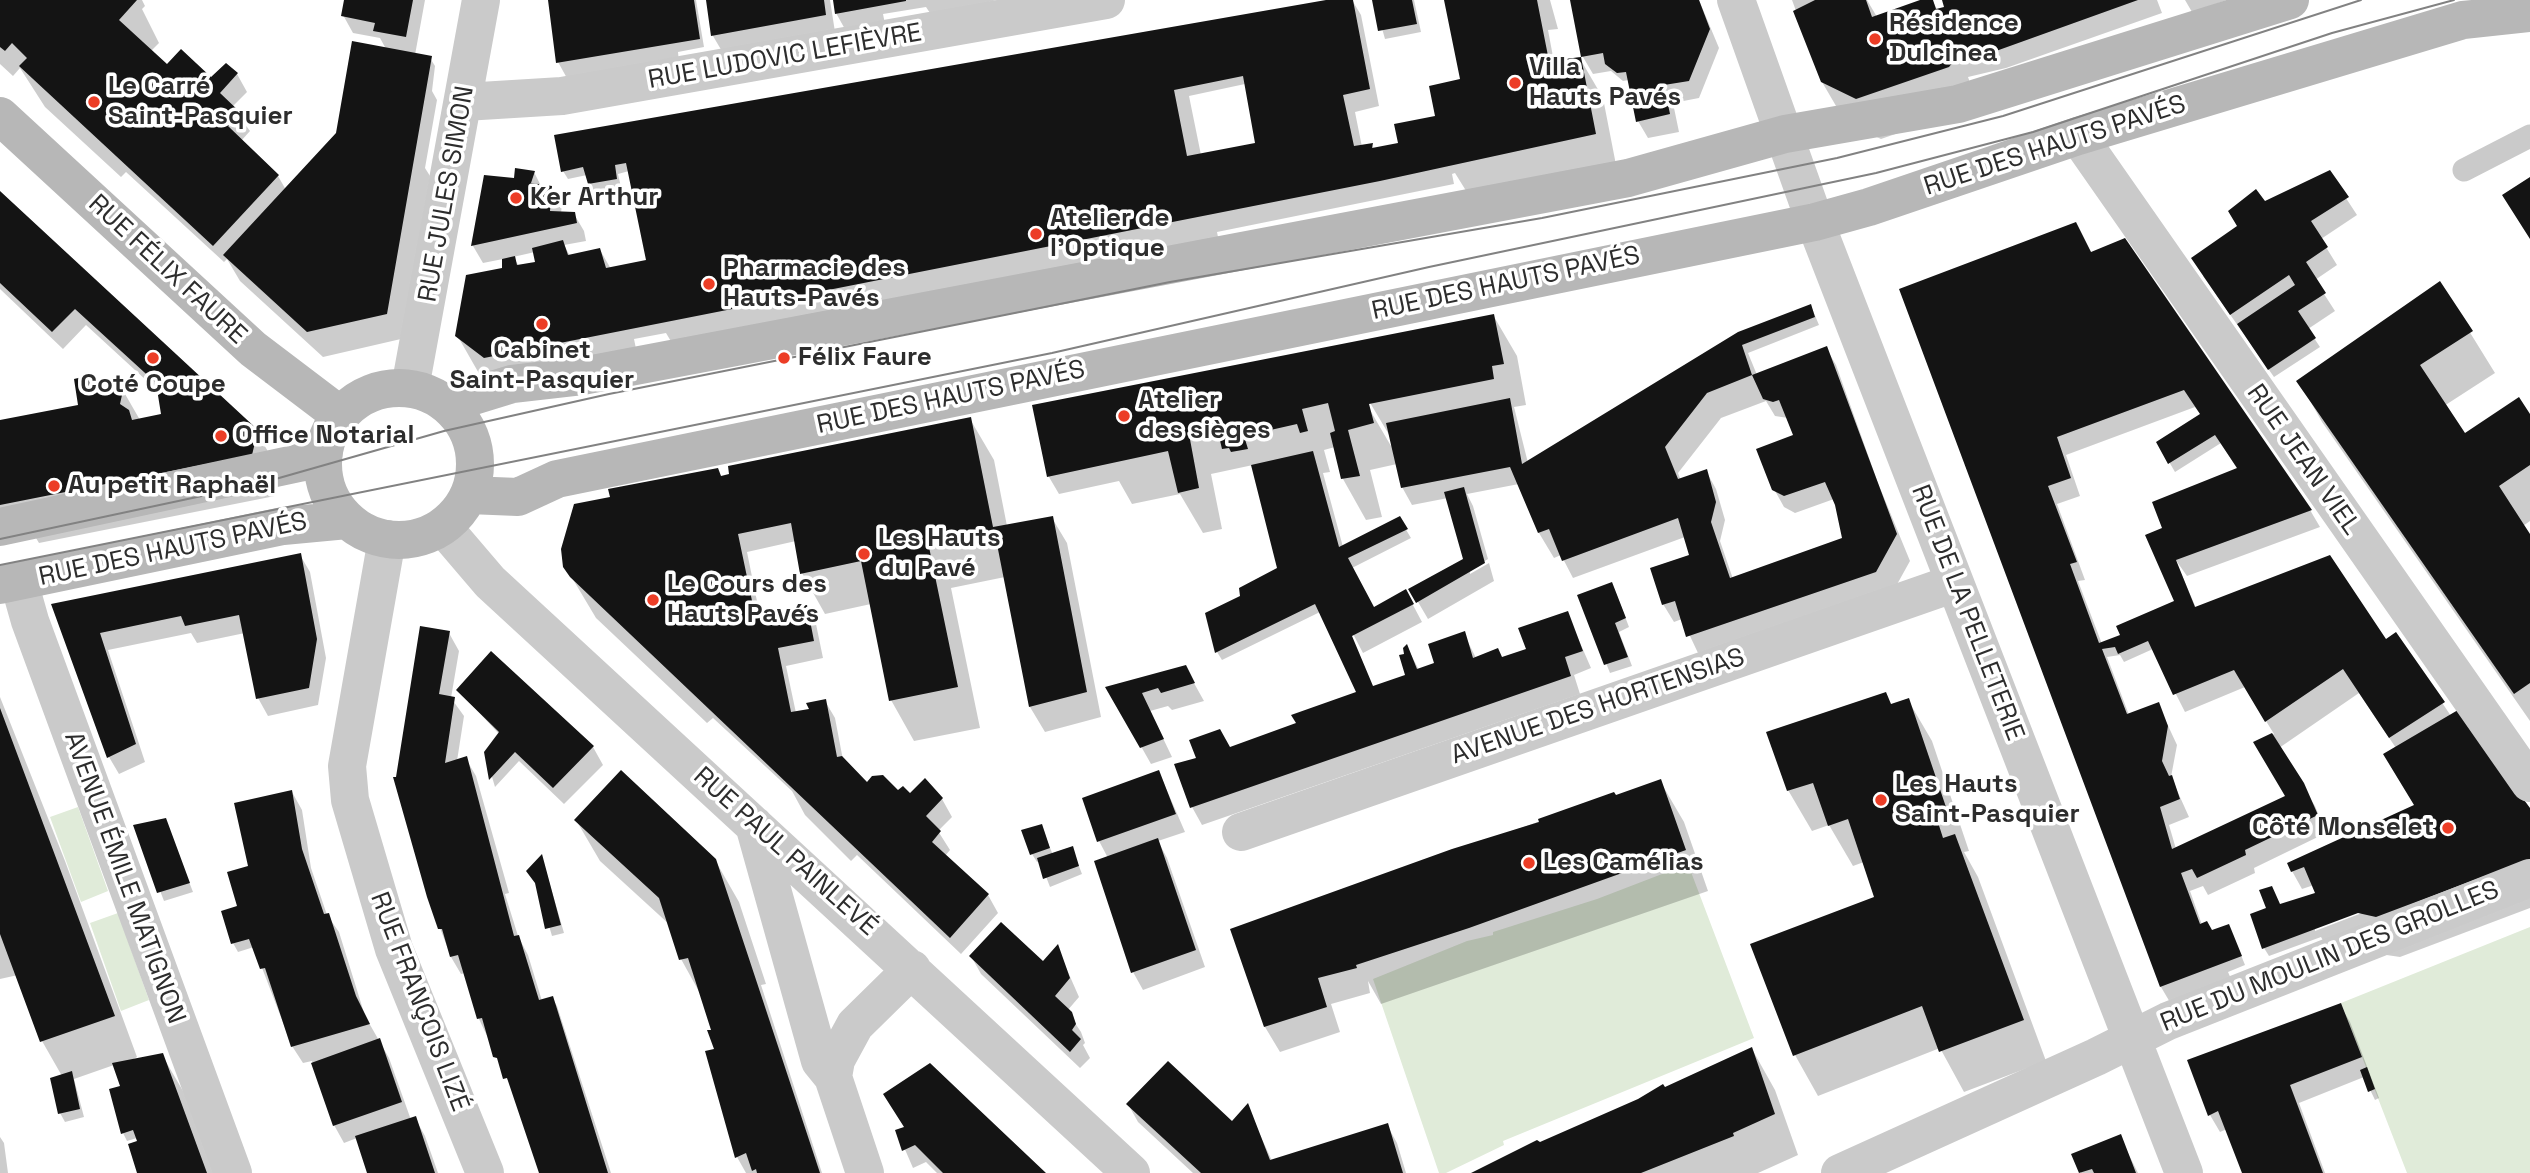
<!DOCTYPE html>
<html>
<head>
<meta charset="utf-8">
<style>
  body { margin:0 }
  canvas { display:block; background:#fff }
</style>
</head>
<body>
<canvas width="2530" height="1173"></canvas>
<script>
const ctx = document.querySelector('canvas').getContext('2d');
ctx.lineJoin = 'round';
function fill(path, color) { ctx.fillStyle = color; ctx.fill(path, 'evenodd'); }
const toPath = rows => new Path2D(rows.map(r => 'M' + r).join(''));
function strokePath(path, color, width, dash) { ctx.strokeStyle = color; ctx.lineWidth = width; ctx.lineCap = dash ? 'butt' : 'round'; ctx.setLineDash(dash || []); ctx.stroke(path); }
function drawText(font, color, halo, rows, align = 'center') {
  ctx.font = font + ' "Space Grotesk",sans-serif'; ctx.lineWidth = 7; ctx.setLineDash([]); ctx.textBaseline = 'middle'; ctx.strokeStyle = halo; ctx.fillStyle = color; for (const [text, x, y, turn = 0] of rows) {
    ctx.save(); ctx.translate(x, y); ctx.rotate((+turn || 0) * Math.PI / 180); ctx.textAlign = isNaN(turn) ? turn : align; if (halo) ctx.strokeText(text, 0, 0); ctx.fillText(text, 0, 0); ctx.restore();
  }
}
const green = toPath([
  [78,807,108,891,81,902,50,817],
  [1688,864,1754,1038,1503,1141,1504,1145,1446,1173,1439,1173,1373,979,1467,941,1493,935,1493,932,1597,899],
  [118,913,149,1000,121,1011,90,923],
  [2530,927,2530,1173,2407,1173,2341,1003]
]);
const shadow = toPath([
  [0,0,142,0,145,6,142,9,159,43,151,51,167,66,211,79,237,74,247,92,232,107,250,131,241,141,278,176,286,190,337,133,386,49,380,38,353,33,343,15,346,0,425,0,415,55,430,58,435,66,432,91,437,100,425,168,430,176,401,339,323,357,240,281,227,259,224,262,126,172,121,177,45,107,20,68,13,76,0,64],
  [549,0,696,0,704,47,678,52,679,62,568,80,558,62],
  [707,0,830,0,835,32,723,53,713,36],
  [834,0,997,0,932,16,926,7,883,14,885,24,846,31,836,13],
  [1337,0,1352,0,1361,15,1379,106,1355,112,1362,147,1372,145,1374,149,1400,144,1437,117,1462,81,1446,0,1550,0,1558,29,1548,30,1554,62,1579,57,1603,98,1617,170,1468,194,1455,173,1452,174,1454,184,1217,232,1222,257,685,365,666,333,634,339,641,373,481,377,457,335,504,269,503,259,483,263,473,246,485,177,516,180,534,172,541,186,551,187,562,205,561,213,574,214,584,231,586,241,564,245,570,256,600,250,611,269,649,269,629,171,618,174,621,187,594,192,587,175,568,179,563,171],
  [1245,84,1258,143,1201,155,1189,96],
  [535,252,537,263,519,266,513,257],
  [1374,0,1414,0,1421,32,1385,39],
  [1572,0,1699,0,1719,48,1699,98,1673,103,1679,132,1648,138,1638,121,1629,80,1623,81,1611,71,1593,74,1583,57],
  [1792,0,1867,0,1877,17,1925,0,1932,0,1938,11,1946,8,1944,0,2157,0,2162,13,2006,68,1968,77,1977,103,1973,107,1881,139,1846,123,1822,82],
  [2185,0,2227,0,2192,12],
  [2329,172,2357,215,2321,239,2337,265,2315,280,2335,311,2308,329,2320,347,2274,377,2203,276,2239,227,2264,204],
  [0,193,256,431,280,472,275,496,39,543,21,513,0,524,0,421,80,406,90,377,94,385,117,380,140,420,163,415,160,393,86,325,63,349,0,289],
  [2075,224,2092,254,2310,510,2320,527,2187,576,2175,559,2196,608,2386,641,2396,634,2451,716,2530,812,2530,908,2400,957,2326,946,2321,937,2269,956,2264,948,2280,906,2317,894,2314,885,2302,889,2292,871,2416,807,2396,748,2359,693,2279,748,2315,806,2326,833,2254,868,2255,873,2208,895,2203,886,2190,891,2202,925,2212,932,2233,935,2245,965,2228,972,2232,981,2171,1004,2161,987,1901,290],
  [2195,407,2202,416,2158,443,2175,472,2221,443,2238,470,2161,530,2176,602,2123,636,2102,644,2078,581,2085,580,2057,504,2080,496,2066,455],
  [2153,649,2185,712,2245,687,2274,734,2255,742,2287,796,2176,849,2169,825,2189,817,2171,777,2177,745,2158,704,2129,715,2107,657,2120,655,2124,662],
  [2366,908,2367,911,2315,931,2315,928],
  [2440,284,2495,373,2444,406,2464,436,2530,418,2530,521,2523,526,2530,537,2530,721,2322,422,2299,381],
  [1811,306,1819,325,1748,353,1757,375,1826,348,1836,365,1878,483,1910,561,1890,597,1698,653,1682,619,1674,622,1663,604,1691,556,1685,537,1573,578,1561,555,1554,558,1539,533,1519,484,1467,494,1473,506,1488,559,1470,570,1470,574,1489,563,1494,581,1428,619,1411,590,1465,559,1448,498,1412,505,1402,487,1397,464,1370,470,1382,517,1366,520,1343,479,1335,447,1324,450,1330,472,1323,473,1343,547,1399,518,1411,538,1352,568,1374,609,1406,592,1422,622,1363,653,1329,588,1373,688,1407,676,1407,647,1419,670,1436,664,1464,634,1476,658,1503,659,1528,650,1567,613,1591,668,1574,675,1580,694,1202,825,1192,807,1230,749,1299,724,1359,693,1320,612,1222,660,1217,652,1207,614,1242,597,1279,569,1253,465,1211,474,1222,529,1203,533,1180,494,1132,504,1119,481,1059,494,1049,477,1035,406,1493,315,1517,356,1526,405,1514,407,1528,463],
  [1366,396,1391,438,1391,446,1363,398],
  [1766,401,1775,416,1788,418,1795,436,1774,489,1784,507,1795,513,1834,499,1844,539,1733,579,1720,541,1725,520,1716,489,1706,471,1681,481,1678,473,1721,418],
  [970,419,994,460,1007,526,1052,518,1067,543,1101,717,1045,732,1030,707,1005,577,951,588,980,728,914,741,891,700,871,604,825,614,802,573,796,541,747,552,760,616,806,607,816,624,823,658,786,666,796,713,811,711,825,701,835,718,843,760,867,784,910,796,942,799,952,817,938,831,950,850,945,856,988,895,998,913,961,954,857,855,851,861,805,815,792,791,713,718,707,723,596,618,565,566,612,498,717,470,722,478],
  [300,555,310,572,326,658,318,705,268,716,258,698,245,633,197,643,191,633,108,650,145,762,119,774,109,757,53,606],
  [1616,593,1629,627,1619,632,1632,666,1610,673,1579,596],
  [449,633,459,651,451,698,464,716,457,761,466,759,476,776,509,893,505,894,518,936,528,955,542,1001,552,998,557,1006,611,1173,540,1173,515,1095,479,1019,465,973,461,974,451,957,440,928,397,778],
  [1185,667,1204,701,1172,710,1168,706,1150,711,1172,757,1151,764,1108,688],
  [458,690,535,694,593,747,603,765,564,804,519,761,495,787,485,753,500,735],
  [0,697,65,861,137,1057,130,1061,162,1055,186,1096,214,1173,139,1173,139,1143,137,1138,127,1141,123,1133,121,1087,114,1065,74,1079,84,1117,65,1122,60,1113,62,1076,42,1041,18,975,0,979],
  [1908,700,1932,741,1969,851,1964,852,1978,877,2046,1061,1964,1092,1940,1048,1818,1096,1795,1055,1876,898,1864,862,1853,866,1829,825,1812,831,1788,790,1892,706],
  [1159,772,1185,832,1158,841,1167,858,1205,967,1143,990,1133,972,1108,858,1099,841],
  [1660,781,1684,822,1708,891,1381,1004,1368,981,1370,993,1331,1004,1340,1032,1280,1052,1265,1027,1232,930,1614,795,1615,797],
  [292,792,302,810,311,868,327,915,339,932,365,1016,389,1058,411,1120,415,1118,425,1136,438,1173,369,1173,357,1138,344,1143,334,1125,312,1061,303,1063,292,1046,254,947,238,952,233,943,236,908,250,867],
  [165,820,193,892,164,901,135,826],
  [576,820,715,860,739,902,766,984,761,985,822,1173,746,1173,737,1157,713,1031,702,997,681,959,670,925,600,861],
  [1041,826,1053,855,1072,848,1082,874,1050,887,1040,861,1037,862,1032,854],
  [542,857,564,933,552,936,537,885],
  [1057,947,1079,997,1067,1011,1081,1032,1085,1043,1083,1045,1090,1058,1080,1068,981,974,971,956,1043,963],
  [2340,1005,2350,1022,2379,1098,2375,1100,2364,1077,2299,1103,2325,1173,2244,1173,2227,1129,2220,1132,2210,1115],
  [1752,1049,1775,1090,1798,1155,1758,1173,1475,1173],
  [1128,1104,1232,1123,1247,1106,1272,1161,1387,1125,1397,1143,1406,1173,1193,1173,1138,1122],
  [897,1131,1044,1173,937,1173,926,1162,913,1168],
  [0,1137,4,1143,8,1173,0,1173],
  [2120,1137,2138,1173,2081,1173,2073,1155]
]);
const building = toPath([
  [0,0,137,0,119,20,167,64,181,49,211,77,226,63,238,73,220,93,241,113,228,126,279,175,213,246,19,66,27,58,12,43,5,51,0,47],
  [344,0,413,0,406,37,373,31,375,23,341,16],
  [548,0,694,0,700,39,556,63],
  [706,0,824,0,826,15,711,36],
  [833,0,906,0,906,1,835,14],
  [1326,0,1353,0,1370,89,1343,95,1354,146,1373,143,1372,148,1398,143,1394,124,1435,116,1429,86,1460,79,1444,0,1537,0,1549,61,1581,57,1596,134,1380,181,484,358,455,336,466,275,502,268,502,259,515,256,517,265,535,262,532,248,563,240,568,255,600,248,606,268,646,260,626,163,615,165,617,179,588,184,583,167,561,172,554,135],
  [1243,76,1255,143,1187,156,1174,90],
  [1372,0,1412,0,1417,24,1378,31],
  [1570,0,1699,0,1710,29,1689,81,1664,85,1670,114,1636,122,1626,72,1617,73,1605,64,1603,53,1581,57],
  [1815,0,1866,0,1872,17,1920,0,1933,0,1936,9,1944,7,1942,0,2138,0,1996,51,1954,61,1949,67,1856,99,1821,82,1793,11],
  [352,41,432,56,387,314,307,332,223,255,336,133],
  [515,168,535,171,531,183,552,186,550,211,575,212,577,223,471,246,484,175,514,178],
  [2330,170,2349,197,2311,221,2328,247,2306,262,2326,293,2298,311,2316,338,2268,370,2237,324,2295,285,2289,275,2230,315,2191,258,2237,226,2228,211,2256,189,2265,201],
  [2530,177,2530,239,2502,195],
  [0,191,258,430,252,455,0,505,0,420,78,405,74,379,91,375,93,383,118,378,122,395,120,404,129,410,132,420,161,414,156,383,75,309,52,332,0,283],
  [2076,222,2091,252,2125,238,2312,510,2176,560,2195,607,2330,555,2386,639,2396,632,2445,702,2389,738,2343,669,2265,722,2234,670,2173,695,2148,641,2118,654,2115,647,2102,649,2127,714,2159,702,2168,726,2162,761,2169,776,2172,775,2180,799,2160,807,2172,849,2285,796,2253,742,2272,733,2304,783,2318,815,2245,850,2246,855,2197,878,2192,869,2181,873,2200,924,2207,921,2212,930,2229,924,2242,956,2160,987,1899,289],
  [2184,390,2200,414,2156,442,2168,464,2215,435,2237,468,2152,502,2162,528,2145,535,2174,601,2116,626,2120,635,2099,643,2070,564,2077,562,2048,486,2071,478,2057,437],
  [2440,281,2473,331,2420,365,2465,433,2519,397,2530,414,2530,465,2499,486,2530,534,2530,683,2514,694,2296,381],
  [1811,304,1815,317,1742,345,1752,375,1827,346,1897,534,1876,572,1686,637,1675,601,1662,605,1650,568,1689,555,1678,518,1562,561,1549,529,1538,533,1510,467,1401,488,1386,423,1510,398,1522,464,1738,332],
  [1752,375,1763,399,1773,402,1779,400,1793,435,1756,449,1772,490,1784,496,1825,482,1835,505,1842,538,1730,578,1711,522,1716,502,1707,469,1678,479,1665,447,1707,393],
  [1494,314,1504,364,1492,366,1494,379,1369,404,1374,423,1348,430,1360,476,1341,479,1330,433,1335,431,1328,403,1302,409,1308,431,1300,433,1297,424,1244,436,1248,449,1231,452,1229,448,1222,449,1217,428,1189,434,1199,488,1178,493,1168,451,1047,477,1032,405],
  [971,417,993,527,1053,516,1087,692,1029,707,995,534,929,547,958,687,889,701,861,561,800,574,791,523,738,534,755,615,807,605,814,641,778,648,791,712,809,709,806,703,826,699,837,757,842,756,867,782,872,776,883,775,898,790,903,786,910,793,925,778,943,798,926,816,941,831,932,842,989,894,950,938,570,577,563,567,561,549,574,504,610,497,608,489,718,468,721,476,729,474,728,466],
  [1313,451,1339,547,1400,516,1408,529,1348,558,1374,607,1406,589,1414,604,1352,636,1373,686,1405,675,1399,655,1404,654,1403,648,1407,644,1417,669,1434,663,1428,644,1465,631,1473,658,1498,648,1502,657,1526,649,1518,628,1568,611,1583,651,1565,657,1571,676,1190,808,1174,764,1196,758,1189,740,1220,729,1230,747,1296,723,1291,715,1356,692,1315,604,1215,653,1205,613,1240,596,1239,588,1277,568,1251,465],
  [1464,487,1485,563,1416,603,1408,589,1463,559,1444,492],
  [301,553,317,639,309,688,256,699,239,615,185,626,181,616,100,633,136,744,107,758,51,604],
  [1612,582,1626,618,1615,623,1628,657,1604,665,1577,595],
  [420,626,450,631,439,694,455,697,445,763,467,756,514,936,519,935,539,1000,553,996,608,1173,539,1173,507,1078,503,1079,497,1058,493,1057,482,1018,477,1019,458,955,450,957,442,929,438,929,427,897,393,777,396,777],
  [491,651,594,746,553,788,515,752,489,780,484,752,499,732,456,690],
  [1186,665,1195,683,1161,693,1158,688,1142,693,1164,739,1140,748,1105,687],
  [1886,692,1891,704,1909,698,1947,810,1935,813,1943,838,1955,834,2024,1020,1939,1052,1922,1006,1793,1056,1750,944,1874,897,1848,819,1828,826,1813,783,1787,791,1766,732],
  [0,708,115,1016,40,1042,0,934],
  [2458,710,2530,808,2530,859,2376,917,2358,913,2262,949,2250,914,2266,908,2259,890,2272,886,2280,904,2315,893,2304,867,2291,872,2287,863,2414,805,2383,754],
  [621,770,716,859,820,1173,757,1173,756,1169,752,1171,746,1153,735,1158,705,1051,714,1049,707,1030,711,1030,688,958,679,960,659,898,574,820],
  [1159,770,1176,814,1097,842,1082,798],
  [1661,779,1686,850,1469,928,1356,965,1357,968,1318,978,1327,1007,1264,1027,1230,929,1452,849,1539,822,1538,819,1614,792,1616,795],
  [292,790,302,849,324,914,329,913,356,996,370,1024,291,1047,265,968,260,969,249,939,231,944,221,911,237,906,227,872,248,866,234,803],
  [166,818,190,883,157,893,133,825],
  [1042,824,1050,848,1030,855,1021,830],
  [1158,838,1196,950,1131,973,1094,861],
  [1073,846,1079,866,1043,879,1037,858],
  [542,854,561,925,545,929,535,883,526,871],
  [1001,922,1043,961,1058,944,1070,978,1055,996,1072,1012,1076,1024,1072,1030,1081,1039,1070,1052,969,956],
  [2341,1003,2362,1057,2290,1085,2323,1173,2242,1173,2218,1111,2208,1116,2187,1060],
  [380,1038,402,1102,333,1126,311,1063],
  [1752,1047,1775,1114,1733,1133,1734,1136,1641,1173,1471,1173,1537,1140,1540,1142,1638,1099,1663,1084,1665,1087],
  [163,1053,207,1173,137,1173,128,1144,137,1141,133,1130,121,1134,109,1089,120,1086,112,1063],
  [1168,1061,1232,1121,1248,1103,1270,1160,1388,1123,1403,1173,1201,1173,1126,1104],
  [930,1063,971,1102,1046,1173,943,1173,915,1145,902,1151,895,1130,904,1127,883,1094],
  [2367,1067,2375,1089,2368,1092,2360,1070],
  [72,1071,80,1109,58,1114,50,1078],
  [416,1116,435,1173,367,1173,355,1136],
  [2121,1134,2136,1173,2094,1173,2092,1169,2079,1173,2071,1154]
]);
const lane = toPath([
  [2464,170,2530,136]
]);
const street = toPath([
  [1736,0,1815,222,2184,1173],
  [464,102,562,96,1106,0],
  [2078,136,2530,783],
  [410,388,481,0],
  [443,527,490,582,1131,1173],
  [387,539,347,766,350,800,394,949,485,1173],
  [19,582,30,621,233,1173],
  [754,825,820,1061,833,1077,865,1173],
  [1241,832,1955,583],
  [833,1077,836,1060,855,1025,912,969],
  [1840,1173,2096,1057,2168,1021,2530,878]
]);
const secondary = toPath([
  [0,116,253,349,340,415],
  '323 464a76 76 0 1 1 152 0a76 76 0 1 1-152 0Z',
  [447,404,512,384,582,376,1628,178,1785,134,1958,104,2290,0],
  [469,495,518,497,557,479,1815,222,1869,207,2078,136,2463,20,2530,13],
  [0,527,299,463,324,453],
  [0,585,283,526,347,520]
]);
const tram = toPath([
  [0,539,258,484,444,431,609,394,1170,282,1542,218,1837,158,2003,116,2361,0],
  [0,565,1052,353,1429,267,1876,173,2033,132,2332,33,2454,0]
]);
const markers = [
  [1875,39,7,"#ec3d26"],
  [1515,83,7,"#ec3d26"],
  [94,102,7,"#ec3d26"],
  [516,198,7,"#ec3d26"],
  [1036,234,7,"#ec3d26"],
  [709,284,7,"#ec3d26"],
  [542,324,7,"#ec3d26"],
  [153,358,7,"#ec3d26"],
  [784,358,7,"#ec3d26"],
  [1124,416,7,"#ec3d26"],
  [221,436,7,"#ec3d26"],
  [54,486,7,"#ec3d26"],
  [864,554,7,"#ec3d26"],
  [653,600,7,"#ec3d26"],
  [1881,800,7,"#ec3d26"],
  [2448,828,7,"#ec3d26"],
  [1529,863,7,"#ec3d26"]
];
const poiNames = [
  ["Résidence",1889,24],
  ["Dulcinea",1889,54],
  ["Villa",1529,68],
  ["Hauts Pavés",1529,98],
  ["Le Carré",108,87],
  ["Saint-Pasquier",108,117],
  ["Ker Arthur",530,198],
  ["Atelier de",1050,219],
  ["l'Optique",1050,249],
  ["Pharmacie des",723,269],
  ["Hauts-Pavés",723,299],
  ["Cabinet",542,351,"center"],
  ["Saint-Pasquier",542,381,"center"],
  ["Félix Faure",798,358],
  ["Coté Coupe",153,385,"center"],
  ["Atelier",1138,401],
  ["des sièges",1138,431],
  ["Office Notarial",235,436],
  ["Au petit Raphaël",68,486],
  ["Les Hauts",878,539],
  ["du Pavé",878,569],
  ["Le Cours des",667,585],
  ["Hauts Pavés",667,615],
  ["Les Hauts",1895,785],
  ["Saint-Pasquier",1895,815],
  ["Côté Monselet",2434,828,"right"],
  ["Les Camélias",1543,863]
];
const streetNames = [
  ["RUE LUDOVIC LEFIÈVRE",785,57,-10],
  ["RUE DES HAUTS PAVÉS",2055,146,-18],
  ["RUE JULES SIMON",447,194,-80],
  ["RUE FÉLIX FAURE",167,270,43],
  ["RUE DES HAUTS PAVÉS",1506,284,-12],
  ["RUE DES HAUTS PAVÉS",951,398,-12],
  ["RUE JEAN VIEL",2303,460,55],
  ["RUE DES HAUTS PAVÉS",173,550,-12],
  ["RUE DE LA PELLETERIE",1967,613,69],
  ["AVENUE DES HORTENSIAS",1598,707,-19],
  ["RUE PAUL PAINLEVÉ",785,852,42],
  ["AVENUE ÉMILE MATIGNON",124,878,70],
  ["RUE DU MOULIN DES GROLLES",2330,957,-22],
  ["RUE FRANÇOIS LIZÉ",419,1002,69]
];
fill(green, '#e0ebd9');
fill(shadow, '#0003');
fill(building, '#141414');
strokePath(lane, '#cacaca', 23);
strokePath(street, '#cacaca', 38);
strokePath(secondary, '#b7b7b7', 38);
strokePath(tram, '#828282', 2);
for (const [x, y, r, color] of markers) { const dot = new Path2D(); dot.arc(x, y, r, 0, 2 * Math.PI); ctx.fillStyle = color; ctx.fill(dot); strokePath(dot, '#fff', 2.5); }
drawText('bold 26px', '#2d2d2d', '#fff', poiNames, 'left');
drawText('26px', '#2d2d2d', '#fff', streetNames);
</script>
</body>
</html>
